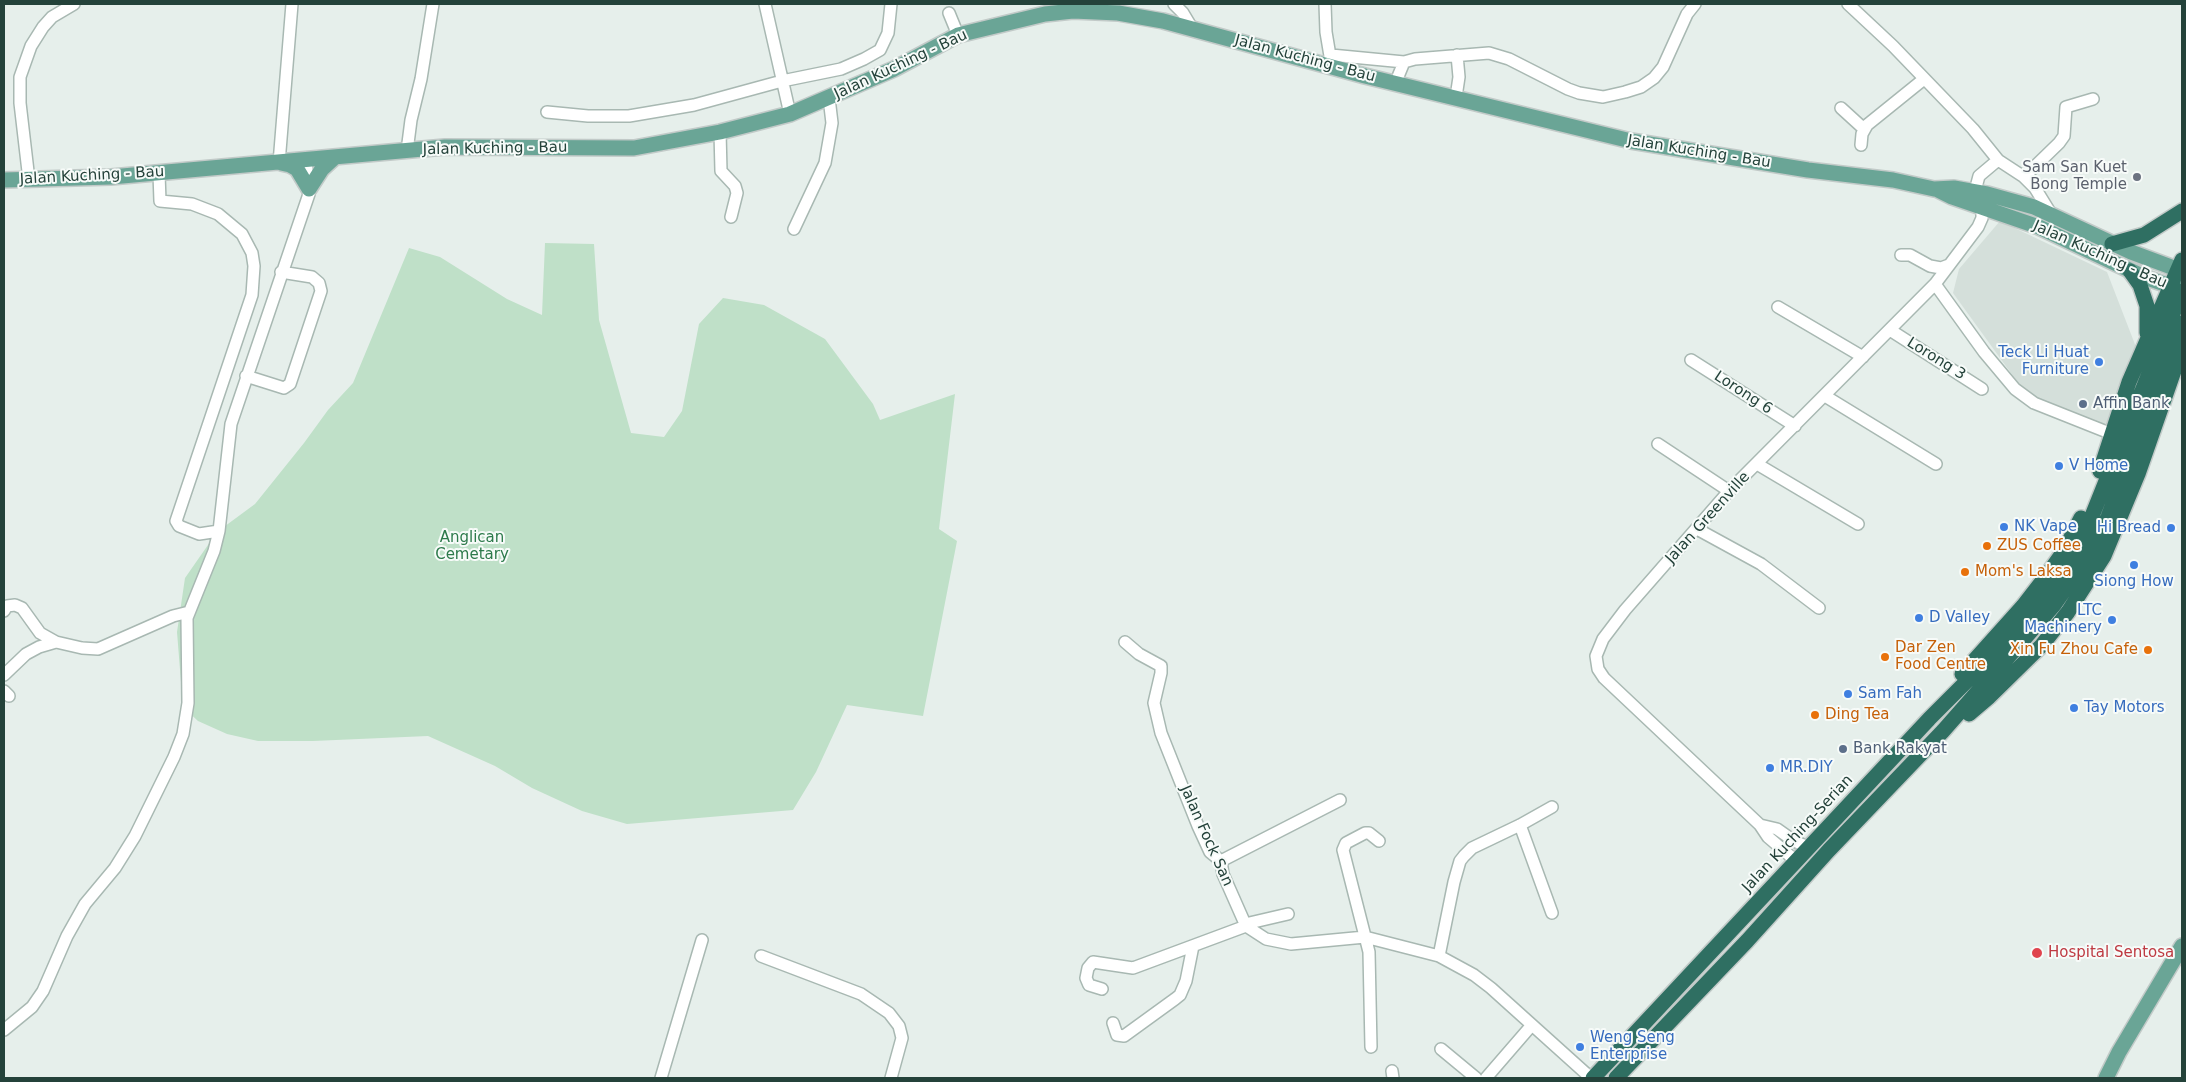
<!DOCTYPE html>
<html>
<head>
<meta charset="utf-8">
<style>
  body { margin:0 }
  #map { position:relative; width:2186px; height:1082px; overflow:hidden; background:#e6efeb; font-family:"DejaVu Sans",sans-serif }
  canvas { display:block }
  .frame { position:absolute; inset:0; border:5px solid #24423a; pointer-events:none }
</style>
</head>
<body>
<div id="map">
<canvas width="2186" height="1082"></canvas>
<div class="frame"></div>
</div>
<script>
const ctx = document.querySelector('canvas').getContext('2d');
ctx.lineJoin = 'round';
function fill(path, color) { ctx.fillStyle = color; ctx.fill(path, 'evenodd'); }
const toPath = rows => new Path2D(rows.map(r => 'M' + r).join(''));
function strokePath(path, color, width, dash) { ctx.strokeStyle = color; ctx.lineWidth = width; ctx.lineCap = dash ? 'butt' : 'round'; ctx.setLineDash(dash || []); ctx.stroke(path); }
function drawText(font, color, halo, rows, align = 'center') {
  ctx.font = font + ' "DejaVu Sans",sans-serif'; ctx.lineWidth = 4; ctx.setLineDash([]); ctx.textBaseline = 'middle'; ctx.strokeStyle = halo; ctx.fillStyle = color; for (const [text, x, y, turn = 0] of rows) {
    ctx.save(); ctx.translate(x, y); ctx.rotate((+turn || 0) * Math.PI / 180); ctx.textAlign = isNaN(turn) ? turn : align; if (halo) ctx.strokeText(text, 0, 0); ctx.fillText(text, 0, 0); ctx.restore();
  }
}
const built = toPath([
  [2000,221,2107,272,2136,347,2106,425,2046,404,2021,387,1953,293,1959,269]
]);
const green = toPath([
  [545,243,594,244,599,320,631,433,664,437,682,411,699,324,723,298,764,305,825,339,873,404,880,420,955,394,939,529,957,541,923,716,847,705,816,772,793,810,627,824,582,811,532,788,495,766,428,736,313,741,258,741,227,734,198,721,183,707,177,632,185,578,217,532,255,504,304,443,328,410,353,383,409,248,440,257,507,299,542,315]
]);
const minor = toPath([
  [765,4,790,114],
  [1174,4,1183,13,1192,28],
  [1325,4,1326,32,1331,62],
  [1848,4,1893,46,1973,129,1998,160,2024,177,2035,188,2051,214],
  [949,13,958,35],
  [1331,55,1404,62],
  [1395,84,1404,62,1415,59,1489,53,1509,59,1568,89,1579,93,1603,97,1625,92,1641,87,1654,78,1663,67,1687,14,1695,4],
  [1456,97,1459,77,1457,55],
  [1841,108,1864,129],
  [547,112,588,116,629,116,694,105,782,81,841,69,864,59,880,50,888,33,891,4],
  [720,132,721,171,735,186,737,193,731,217],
  [1861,145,1862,134,1867,125,1924,79],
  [407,151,411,120,421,79,433,4],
  [279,163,292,4],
  [159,174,160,201,192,204,218,214,242,234,252,253,254,266,252,295,176,521,179,526,199,534,219,531],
  [2024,177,2059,143,2064,136,2066,107,2093,99],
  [29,180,20,103,20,77,31,46,43,27,52,17,74,4],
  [1975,191,1979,176,1998,160],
  [794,229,825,163,832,123,829,98],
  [1901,255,1910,255,1930,266,1941,268,1949,265],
  [1935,284,1984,352,2015,389,2034,403,2112,434],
  [1778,307,1863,357],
  [1890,330,1982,389],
  [1691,360,1795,426],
  [246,376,284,388,290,384,321,291,319,283,312,277,281,272],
  [1825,396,1936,464],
  [1658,444,1729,491],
  [1757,464,1858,524],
  [1697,529,1761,564,1819,608],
  [4,611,7,606,15,605,22,608,40,633,56,642,82,648,98,649,173,616,189,612],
  [1125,642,1139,654,1161,666,1161,673,1154,703,1161,733,1198,826,1210,852,1221,861,1223,874,1246,926,1266,939,1291,944,1365,937,1439,956,1474,975,1491,988,1591,1078],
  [4,675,26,654,39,647,56,642],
  [4,691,9,696],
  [1520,825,1552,913],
  [1760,825,1777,829,1794,841,1808,847],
  [1221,861,1340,800],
  [1796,861,1768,837,1760,825,1604,678,1598,669,1596,656,1603,639,1625,610,1729,491,1935,284,1978,227,1982,218,1982,208],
  [1245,924,1288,914],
  [761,956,861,994,889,1013,899,1026,902,1038,891,1078],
  [1439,956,1454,882,1460,861,1464,856,1472,848,1520,825,1552,807],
  [1102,989,1089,985,1086,978,1088,968,1093,962,1133,968,1246,926],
  [1113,1023,1117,1035,1124,1036,1175,999,1180,995,1186,981,1193,946],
  [4,1030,32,1007,43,991,67,936,85,904,115,868,135,836,174,757,183,734,188,703,187,618,214,551,219,531,231,424,309,194,306,160],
  [1371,1047,1369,952,1343,850,1346,843,1365,833,1369,833,1379,841],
  [1441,1049,1476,1078],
  [1392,1071,1393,1078],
  [661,1078,702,940],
  [1486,1078,1531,1026]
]);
const major = toPath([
  [281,163,290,165,297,169,309,189],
  [4,180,111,177,445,147,634,148,720,132,790,114,894,69,958,35,1045,14,1073,11,1118,13,1163,21,1365,76,1631,141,1808,170,1893,180,1934,189,1954,188,1987,194,2034,207,2131,252,2182,271],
  [309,189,322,169,334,158],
  [1938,190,1952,197,2039,227,2144,277,2182,290],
  [2106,1078,2119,1052,2182,946]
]);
const highway = toPath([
  [2112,244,2144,235,2182,211],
  [2130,271,2140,285,2147,306,2147,333],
  [2100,471,2129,382,2182,260],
  [1962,674,2023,606,2047,575,2064,551,2081,518],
  [1969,714,1989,697,2042,645,2068,612,2104,556,2138,474,2182,348],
  [1593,1078,1929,719,2017,631,2046,596,2079,547,2088,526,2182,291],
  [1616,1078,1747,941,1829,850,1943,731,2054,605,2089,555,2108,517,2182,323]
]);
const markers = [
  [2137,177,5,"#6b7280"],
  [2099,362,5,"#3f7fe0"],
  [2083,404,5,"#5c6f8a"],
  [2059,466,5,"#3f7fe0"],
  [2004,527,5,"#3f7fe0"],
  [2171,528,5,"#3f7fe0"],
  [1987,546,5,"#e8710a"],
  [2134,565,5,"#3f7fe0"],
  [1965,572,5,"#e8710a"],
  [1919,618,5,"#3f7fe0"],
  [2112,620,5,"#3f7fe0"],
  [2148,650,5,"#e8710a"],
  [1885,657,5,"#e8710a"],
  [1848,694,5,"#3f7fe0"],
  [2074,708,5,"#3f7fe0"],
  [1815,715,5,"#e8710a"],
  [1843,749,5,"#5c6f8a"],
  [1770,768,5,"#3f7fe0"],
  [2037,953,6,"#e0444e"],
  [1580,1047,5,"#3f7fe0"]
];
const streetNames = [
  ["Jalan Kuching - Bau",1305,59,15],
  ["Jalan Kuching - Bau",901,65,-25],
  ["Jalan Kuching - Bau",495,149,-1],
  ["Jalan Kuching - Bau",1699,152,9],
  ["Jalan Kuching - Bau",92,176,-3],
  ["Jalan Kuching - Bau",2100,255,24],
  ["Lorong 3",1936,359,32],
  ["Lorong 6",1743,393,33],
  ["Jalan Greenville",1708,518,-48],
  ["Jalan Kuching-Serian",1798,834,-47],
  ["Jalan Fock San",1206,836,66]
];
const worshipNames = [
  ["Sam San Kuet",2127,168],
  ["Bong Temple",2127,185]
];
const shopNames = [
  ["Teck Li Huat",2089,353,"right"],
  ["Furniture",2089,370,"right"],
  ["V Home",2069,466],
  ["NK Vape",2014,527],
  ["Hi Bread",2161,528,"right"],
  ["Siong How",2134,582,"center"],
  ["LTC",2102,611,"right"],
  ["Machinery",2102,628,"right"],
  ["D Valley",1929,618],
  ["Sam Fah",1858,694],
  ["Tay Motors",2084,708],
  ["MR.DIY",1780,768],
  ["Weng Seng",1590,1038],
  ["Enterprise",1590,1055]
];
const serviceNames = [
  ["Affin Bank",2093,404],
  ["Bank Rakyat",1853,749]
];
const parkNames = [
  ["Anglican",472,538],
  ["Cemetary",472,555]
];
const foodNames = [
  ["ZUS Coffee",1997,546],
  ["Mom's Laksa",1975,572],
  ["Dar Zen",1895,648],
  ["Food Centre",1895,665],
  ["Xin Fu Zhou Cafe",2138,650,"right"],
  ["Ding Tea",1825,715]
];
const healthNames = [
  ["Hospital Sentosa",2048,953]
];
fill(built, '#d4dfda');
fill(green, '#bfe0c8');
strokePath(minor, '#a8b8b2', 14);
strokePath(major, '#c2cac8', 18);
strokePath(highway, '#c2cac8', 18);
strokePath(minor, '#fff', 11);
strokePath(major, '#6aa596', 15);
strokePath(highway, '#2f6f62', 15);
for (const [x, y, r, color] of markers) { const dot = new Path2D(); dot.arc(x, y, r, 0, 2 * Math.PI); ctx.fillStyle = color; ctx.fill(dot); strokePath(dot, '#f7fbf9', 2); }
drawText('15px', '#24423a', '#f7fbf9', streetNames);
drawText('15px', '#5b616d', '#f7fbf9', worshipNames, 'right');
drawText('15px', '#366cbe', '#f7fbf9', shopNames, 'left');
drawText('15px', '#4e5e75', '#f7fbf9', serviceNames, 'left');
drawText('15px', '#2d7a4b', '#f7fbf9', parkNames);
drawText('15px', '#c56008', '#f7fbf9', foodNames, 'left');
drawText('15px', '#be3a42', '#f7fbf9', healthNames, 'left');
</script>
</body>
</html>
